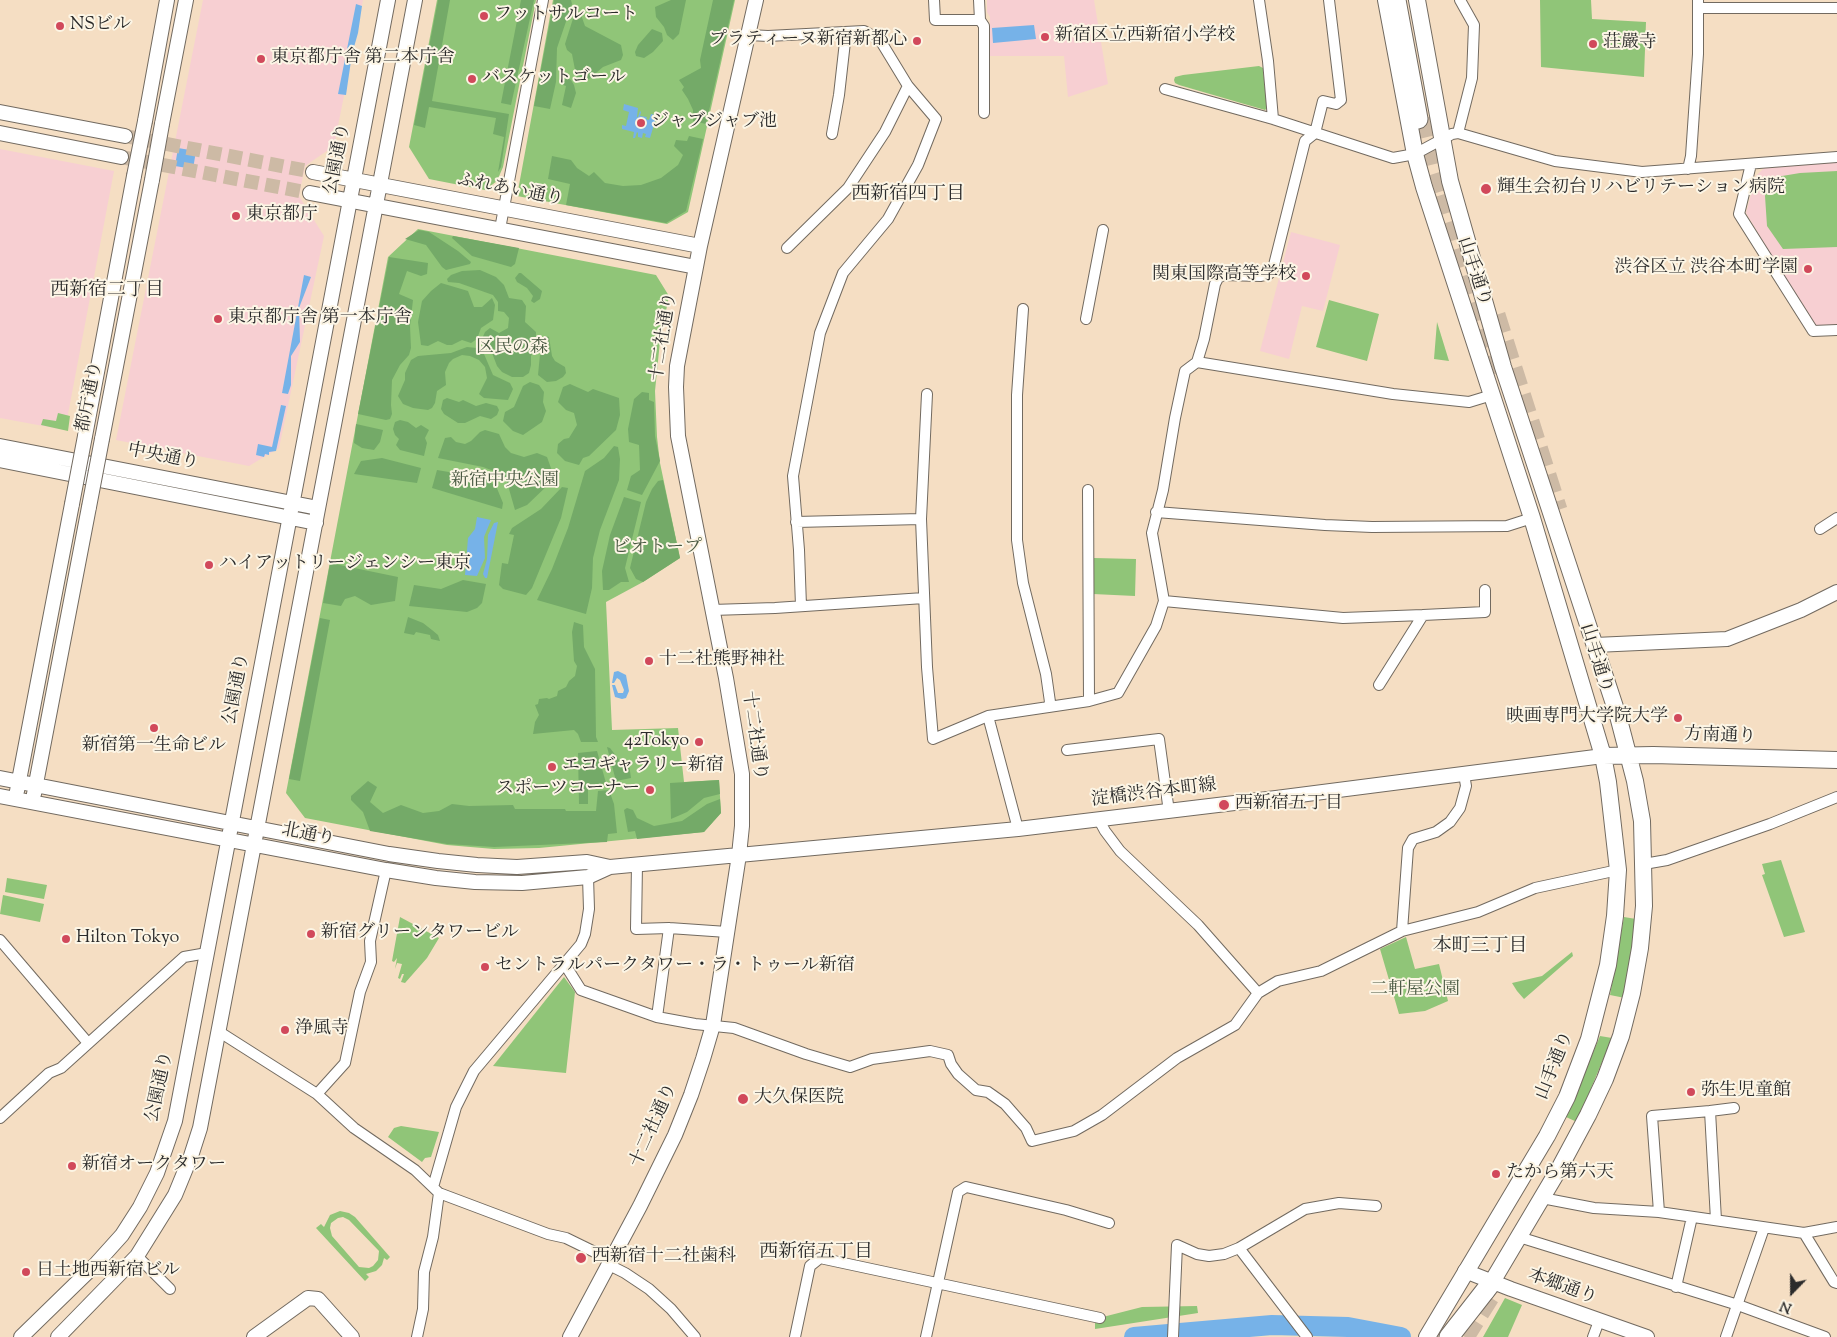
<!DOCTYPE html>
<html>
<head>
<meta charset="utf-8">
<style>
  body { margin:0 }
  #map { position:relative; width:1837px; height:1337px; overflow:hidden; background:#f5dec3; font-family:"Sorts Mill Goudy",serif }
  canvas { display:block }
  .north { position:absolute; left:1767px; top:1267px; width:50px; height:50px; -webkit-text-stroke:4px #fcf5e5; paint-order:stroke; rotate:202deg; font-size:14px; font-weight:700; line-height:20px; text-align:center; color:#2b2b2b }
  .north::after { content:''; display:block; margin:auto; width:18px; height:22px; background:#2b2b2b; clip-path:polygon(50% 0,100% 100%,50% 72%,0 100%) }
</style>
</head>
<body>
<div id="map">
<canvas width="1837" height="1337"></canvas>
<div class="north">N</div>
</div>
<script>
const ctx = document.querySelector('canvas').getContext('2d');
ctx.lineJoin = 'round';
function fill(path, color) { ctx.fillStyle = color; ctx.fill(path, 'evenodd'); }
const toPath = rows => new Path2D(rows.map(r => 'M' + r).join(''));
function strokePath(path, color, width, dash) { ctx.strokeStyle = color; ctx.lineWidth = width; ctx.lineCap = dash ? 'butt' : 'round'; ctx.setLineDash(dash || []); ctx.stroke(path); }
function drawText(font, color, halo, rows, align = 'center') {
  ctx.font = font + ' "Sorts Mill Goudy","Noto Serif JP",serif'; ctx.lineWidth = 4; ctx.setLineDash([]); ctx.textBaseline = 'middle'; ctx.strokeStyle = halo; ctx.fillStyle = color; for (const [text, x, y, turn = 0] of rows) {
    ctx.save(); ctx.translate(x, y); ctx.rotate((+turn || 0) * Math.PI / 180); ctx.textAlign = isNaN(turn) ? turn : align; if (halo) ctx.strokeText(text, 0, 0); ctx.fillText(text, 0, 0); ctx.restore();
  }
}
const built = toPath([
  [203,0,363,0,334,146,305,166,299,196,324,236,279,448,249,466,116,440],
  [987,0,1094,0,1108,84,1068,97,1064,56,989,56,990,17,987,12],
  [0,149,114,171,65,430,0,418],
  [1837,162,1837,327,1814,326,1746,213,1756,176,1764,168],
  [1291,232,1340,245,1323,311,1302,306,1289,359,1260,351]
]);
const green = toPath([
  [437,0,536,0,503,167,497,181,485,190,429,179,409,147],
  [553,0,735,0,688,212,667,224,517,196],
  [1540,0,1591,0,1592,19,1646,22,1644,77,1541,67],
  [1259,66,1263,68,1267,108,1265,110,1179,85,1175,83,1174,80,1175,77,1183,75],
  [1837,171,1837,247,1783,249,1767,226,1765,196,1770,178,1800,173],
  [418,229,656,275,669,296,660,341,655,391,657,437,660,463,680,558,643,582,606,602,612,730,678,728,684,782,719,780,721,813,704,832,539,848,494,849,447,845,305,818,286,793,388,257],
  [1329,300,1379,314,1367,361,1316,347],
  [1437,322,1449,361,1434,359],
  [58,413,70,416,68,431,41,425,43,419,56,421],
  [1094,558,1136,559,1135,596,1093,594],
  [1781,860,1805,932,1784,937,1762,875,1765,874,1762,864],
  [7,878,47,885,44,899,5,892],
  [3,895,44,904,40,922,0,914],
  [400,917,439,938,427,958,405,983,401,982,404,974,402,974,400,979,398,978,402,964,397,963,395,969,397,958,394,962,392,961],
  [1624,917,1636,919,1625,998,1610,995],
  [1406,937,1415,969,1439,964,1448,1001,1425,1011,1399,1014,1380,949],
  [1572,952,1573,956,1524,999,1517,991,1512,983,1542,976],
  [564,977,575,992,566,1073,493,1066],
  [1600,1036,1612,1038,1577,1122,1566,1117],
  [401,1126,439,1132,431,1157,425,1158,422,1162,388,1137,394,1128],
  [340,1211,349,1213,355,1217,390,1257,387,1260,384,1258,382,1265,376,1271,366,1274,369,1277,365,1281,316,1228,321,1224,324,1227,330,1215],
  [343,1217,349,1220,379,1251,378,1260,373,1266,369,1268,359,1267,332,1236,330,1228,331,1223,338,1218],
  [1505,1298,1522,1305,1508,1337,1483,1337],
  [1197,1306,1198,1313,1095,1329,1095,1322,1091,1320,1142,1307]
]);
const forest = toPath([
  [438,0,450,0,432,101,509,114,501,167,498,172,504,137,493,134,496,118,429,107,425,128,414,125],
  [521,0,534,0,511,105,501,103],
  [554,0,571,0,572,4,557,48,556,82,550,109,534,106],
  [671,0,686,0,679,34,673,40,667,35,664,27,656,17,655,7],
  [713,0,734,0,706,124,693,121,693,110,688,99,682,90,684,87,679,80,701,68,700,60],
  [576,9,580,12,585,26,621,45,623,55,621,60,603,67,589,79,583,81,580,81,576,75,572,54,567,50,565,44],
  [652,29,662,33,663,41,653,52,644,58,636,56,635,52,638,45],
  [565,77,571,80,574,85,576,93,571,108,562,105,566,86,563,85],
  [689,136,703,139,686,211,666,223,566,205,570,184,548,179,552,156,571,160,577,168,589,176,594,172,605,183,623,186,641,185,661,178,678,165,683,155,674,146,676,140,687,141],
  [419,230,429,232,458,251,471,262,470,264,446,270,442,267,426,245,405,239],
  [453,236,519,248,515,264,511,267,472,256,452,238],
  [389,257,428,263,427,274,421,276,407,271,399,294,413,300,410,326,411,348,409,355,400,365,392,380,391,405,392,414,390,419,386,420,358,414],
  [480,270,496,277,504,285,509,298,522,300,526,306,525,322,536,332,536,346,531,356,531,365,529,373,523,377,512,377,502,372,497,366,492,353,481,341,485,332,490,328,499,333,508,328,509,318,504,312,498,311,498,302,493,295,459,283,448,282,447,279,451,275,462,271],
  [519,273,521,273,542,291,540,299,534,303,531,301,533,296,527,288,517,282,515,278],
  [441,283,468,291,474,307,482,307,492,298,495,305,493,320,481,328,477,339,471,343,462,340,452,345,447,345,438,341,428,346,421,345,418,322,422,301,431,291],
  [545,336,549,337,552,356,555,361,565,367,566,373,563,377,556,381,547,382,538,375,541,344],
  [467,347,477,348,484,354,493,375,510,383,513,389,508,400,484,398,479,394,487,378,485,367,479,360,470,356,462,355,453,359,449,363,445,372,446,385,437,391,435,403,432,408,428,410,413,408,403,404,398,396,405,380,405,373,411,360,418,356,451,353],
  [530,382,539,385,544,392,543,402,546,411,542,422,523,435,513,431,503,421,505,412,514,407,523,386],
  [570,384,588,392,593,389,619,398,620,415,616,430,589,456,583,458,579,465,565,461,557,453,558,444,564,439,569,438,577,425,574,413,566,410,558,402,563,387],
  [642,392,649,393,649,400,654,402,655,436,660,461,642,495,627,490,631,476,640,470,639,445,629,442,628,429,634,399],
  [447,398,459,402,463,400,476,406,486,403,497,406,499,410,497,415,491,419,480,416,465,423,458,423,444,414,441,409,443,400],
  [400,420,408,422,416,428,421,425,429,430,425,438,427,443,424,456,400,450,396,445,399,439,395,435,393,429,395,422],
  [356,424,383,430,380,442,374,450,362,448,354,443],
  [485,430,499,434,505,447,511,453,524,457,537,453,547,457,552,471,549,484,527,505,515,510,507,482,499,473,483,467,438,458,445,438,451,437,456,442,465,444,471,441,480,432],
  [614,446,618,447,620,459,619,480,600,530,593,558,592,588,586,614,537,600,552,569,568,528,585,471,604,458],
  [382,458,421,468,417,483,354,474,361,461],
  [437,470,484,478,496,486,503,503,502,509,432,488],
  [663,480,680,558,643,582,636,579,630,568,646,502,652,489,658,481],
  [562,487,568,488,561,518,532,588,526,595,503,589,499,585,502,563,508,564,514,535,509,534,512,528,541,509],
  [624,497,641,502,625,568,629,582,621,582,609,590,603,590,602,571,610,535],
  [330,563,398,577,395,601,371,605,355,596,345,599,341,606,323,603],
  [463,580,486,584,482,603,477,608,467,612,409,606,414,585,441,589],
  [408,617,423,623,432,630,438,635,440,641,431,639,430,635,416,632,414,635,404,633],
  [320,618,330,620,300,781,289,779],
  [574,622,583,625,584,647,595,669,596,737,598,742,581,742,578,734,574,730,533,734,535,722,539,715,535,705,538,704,539,699,547,698,549,699,557,696,558,691,566,687,569,681,575,676,577,666,574,661,572,632],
  [607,747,610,748,620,761,629,764,631,778,616,781],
  [597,751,606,783,588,787,588,804,579,804,578,753],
  [719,780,720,794,704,798,687,812,671,819,670,783],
  [368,781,377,787,370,802,383,813,401,805,423,813,439,811,452,804,469,806,513,805,515,809,565,809,566,811,596,811,598,791,609,790,614,804,617,833,608,834,607,842,494,847,447,844,370,831,363,812,351,800,351,796],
  [720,799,721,813,704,832,637,839,635,831,628,832,624,810,627,808,633,810,637,818,654,826,682,821,707,804]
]);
const water = toPath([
  [356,4,362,6,358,33,352,54,346,95,338,94],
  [1034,25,1036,39,993,43,992,28],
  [624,104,638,108,637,117,638,117,640,111,641,112,640,116,647,117,646,119,649,120,651,114,655,115,656,118,650,138,645,137,646,134,643,133,642,138,638,137,638,133,637,132,635,138,633,138,634,132,622,129,622,125,626,126,629,112,623,110],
  [178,148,196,151,193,169,175,166],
  [304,275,311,277,299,308,300,342,291,356,291,385,288,394,282,393],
  [281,405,286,406,276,451,269,452,269,455,265,454,264,457,256,455,258,444,272,447],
  [477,517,491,520,484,537,485,558,477,576,465,575,468,538,475,529],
  [498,522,487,578,485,578,483,574,487,559,488,535,494,523],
  [618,671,626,675,629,691,626,698,622,699,615,697,612,685,615,685,618,693,623,693,624,690,620,680,617,678,614,683,612,683,614,672]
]);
const river = toPath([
  [1134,1337,1272,1325,1348,1327,1401,1337]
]);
const secondaryTunnel = toPath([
  [125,136,313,172],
  [121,157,310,193]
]);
const highwayTunnel = toPath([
  [1425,118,1437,168,1450,208],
  [1438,196,1495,379],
  [1496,315,1558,510],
  [1465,1337,1495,1289]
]);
const street = toPath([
  [934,0,935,20,980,20],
  [979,0,980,20,984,26,984,113],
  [1259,0,1268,61,1273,119],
  [1699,8,1837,8],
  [749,35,768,36,864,31,880,40,908,86,936,119,918,165,888,219,843,273,820,333,793,476,799,550,801,606],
  [1165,89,1273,119,1393,158,1415,154,1452,134,1458,133,1555,161,1642,172,1837,157],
  [1458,133,1472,78,1474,25,1460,0],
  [832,134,839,95,846,33],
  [1751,164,1739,214,1813,331,1837,330],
  [1688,169,1691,156,1698,54,1698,0],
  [500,229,543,0],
  [787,248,848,188,885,132,908,86],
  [1023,309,1017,395,1017,540,1023,583,1046,674,1050,702,1048,707],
  [1086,319,1103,230],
  [1197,362,1393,394,1469,402,1492,395],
  [927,394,921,519,927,667,933,739,988,716,1089,701,1118,693,1156,626,1164,601,1152,533,1163,490,1175,418,1185,371,1197,362,1204,339,1215,284,1218,278,1223,275,1261,276,1269,274,1273,269,1305,141,1315,133,1323,101,1336,104,1341,100,1329,0],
  [1088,490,1089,701],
  [1156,512,1325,525,1372,527,1507,526,1532,518],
  [796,522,921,519],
  [1820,529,1837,518],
  [1164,601,1343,618,1423,615,1379,685],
  [712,610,775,608,924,598],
  [1423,615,1485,612,1485,590],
  [988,716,1018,829],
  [1067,750,1159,739,1169,812],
  [1099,820,1105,831,1120,851,1198,925,1258,993],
  [637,864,636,929,669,928,727,932],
  [1644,864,1667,860,1770,824,1837,797],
  [1402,931,1408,848,1413,839,1436,832,1450,822,1460,808,1466,786,1464,774],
  [0,940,88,1043],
  [564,963,581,990,657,1017,695,1024,734,1028,806,1054,850,1067,872,1059,930,1051,948,1055,951,1064,958,1074,976,1090,988,1092,1005,1104,1026,1128,1032,1141,1074,1131,1102,1115,1177,1058,1235,1025,1258,993,1278,981,1321,971,1402,931,1478,912,1535,888,1618,870],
  [657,1017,669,928],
  [218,1031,317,1094,345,1063,360,992,371,962,370,941,386,870],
  [317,1094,354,1128,415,1170,439,1193,548,1234,566,1238,611,1260],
  [1710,1111,1734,1108],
  [0,1118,49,1073,61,1068,184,957,207,953],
  [433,1187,456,1107,474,1071,581,944,585,934,589,909,588,877],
  [1542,1198,1594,1208,1659,1212,1804,1233,1837,1227],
  [1659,1212,1652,1116,1710,1111,1716,1220],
  [1804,1233,1834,1282,1837,1283],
  [1519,1237,1738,1305,1825,1337],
  [1239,1248,1307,1337],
  [137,1256,170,1289],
  [609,1265,625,1273,649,1289,671,1309,695,1337],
  [1676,1287,1692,1217],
  [417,1337,423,1309,424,1272,433,1237,439,1193],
  [795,1337,810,1266,820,1258,1100,1318],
  [926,1337,958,1192,966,1187,1066,1210,1109,1223],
  [1173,1337,1177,1245,1197,1254,1209,1256,1224,1254,1239,1248,1305,1209,1339,1203,1376,1206],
  [1593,1337,1599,1321],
  [1726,1337,1764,1228]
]);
const secondary = toPath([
  [0,112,125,136],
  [145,121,167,0],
  [162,124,186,0],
  [0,133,121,157],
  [313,172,700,246],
  [310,193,696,267],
  [85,436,134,176],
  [102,439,152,180],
  [0,446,318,508],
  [0,460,316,523],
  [1595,645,1727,639,1801,610,1837,592],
  [0,778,389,854,438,861,477,865,517,867,587,862,610,867,1018,829,1276,798,1603,756],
  [17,791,72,504],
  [34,794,89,507],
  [0,796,386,870,436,878,475,882,522,883,588,877,610,867],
  [1465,1271,1511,1289,1647,1337],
  [21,1337,95,1265,122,1235,140,1207,157,1173,175,1121,388,0],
  [58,1337,137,1256,175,1195,191,1156,200,1128,415,0],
  [254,1337,308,1298,318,1299,352,1337],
  [570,1337,640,1206,675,1135,691,1095,703,1059,713,1025,739,855,742,826,742,774,726,678,678,436,676,387,677,366,700,246,756,0]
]);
const primary = toPath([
  [1386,0,1415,154,1424,187,1532,518,1603,756,1608,782,1618,870,1615,916,1608,965,1589,1039,1567,1097,1547,1136,1427,1337],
  [1417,0,1450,181,1503,367,1618,716,1635,781,1642,821,1644,906,1640,948,1632,993,1621,1036,1605,1079,1588,1115,1559,1169,1486,1292],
  [1603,756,1653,755,1837,760]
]);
const highway = toPath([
  [1396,0,1418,119],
  [1449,1337,1492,1282]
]);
const secondaryBridge = toPath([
  [134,176,145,121],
  [152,180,162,124],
  [72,504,85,436],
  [89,507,102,439]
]);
const markers = [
  [484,16,5,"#d1495b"],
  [60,26,5,"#d1495b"],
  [1045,37,5,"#d1495b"],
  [917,41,5,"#d1495b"],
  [1593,44,5,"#d1495b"],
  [261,59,5,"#d1495b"],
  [472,79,5,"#d1495b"],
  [641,123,5,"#d1495b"],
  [1486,189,6,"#d1495b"],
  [236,216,5,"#d1495b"],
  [1808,269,5,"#d1495b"],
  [1306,276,5,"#d1495b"],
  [218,319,5,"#d1495b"],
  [209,565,5,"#d1495b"],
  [649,661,5,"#d1495b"],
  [1678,718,5,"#d1495b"],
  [154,728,5,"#d1495b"],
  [699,742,5,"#d1495b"],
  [552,767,5,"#d1495b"],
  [650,790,5,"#d1495b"],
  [1224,805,6,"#d1495b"],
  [311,934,5,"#d1495b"],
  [66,939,5,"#d1495b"],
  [485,967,5,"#d1495b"],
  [285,1030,5,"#d1495b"],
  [1691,1092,5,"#d1495b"],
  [743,1099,6,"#d1495b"],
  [72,1166,5,"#d1495b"],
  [1496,1174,5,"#d1495b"],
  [581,1258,6,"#d1495b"],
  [26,1272,5,"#d1495b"]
];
const poiNames = [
  ["フットサルコート",494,16],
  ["NSビル",70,26],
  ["新宿区立西新宿小学校",1055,37],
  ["プラティーヌ新宿新都心",907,41,"right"],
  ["荘嚴寺",1603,44],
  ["東京都庁舎 第二本庁舎",271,59],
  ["バスケットゴール",482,79],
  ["ジャブジャブ池",651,123],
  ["輝生会初台リハビリテーション病院",1497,189],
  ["東京都庁",246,216],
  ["渋谷区立 渋谷本町学園",1798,269,"right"],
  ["関東国際高等学校",1296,276,"right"],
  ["東京都庁舎 第一本庁舎",228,319],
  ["ハイアットリージェンシー東京",219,565],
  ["十二社熊野神社",659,661],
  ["映画専門大学院大学",1668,718,"right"],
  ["42Tokyo",689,742,"right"],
  ["新宿第一生命ビル",154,747,"center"],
  ["エコギャラリー新宿",562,767],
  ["スポーツコーナー",640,790,"right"],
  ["西新宿五丁目",1235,805],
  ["新宿グリーンタワービル",321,934],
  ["Hilton Tokyo",76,939],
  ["セントラルパークタワー・ラ・トゥール新宿",495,967],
  ["浄風寺",295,1030],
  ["弥生児童館",1701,1092],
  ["大久保医院",754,1099],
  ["新宿オークタワー",82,1166],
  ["たから第六天",1506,1174],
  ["西新宿十二社歯科",592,1258],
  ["日土地西新宿ビル",36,1272]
];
const streetNames = [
  ["公園通り",339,159,-79],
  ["ふれあい通り",510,191,11],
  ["山手通り",1473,272,72],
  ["十二社通り",665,337,-81],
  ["都庁通り",91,397,-79],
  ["中央通り",163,458,11],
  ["山手通り",1595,659,73],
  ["公園通り",238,689,-79],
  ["十二社通り",753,736,82],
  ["方南通り",1720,737,2],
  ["淀橋渋谷本町線",1154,794,-7],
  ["北通り",308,836,11],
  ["山手通り",1556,1066,-68],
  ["公園通り",161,1087,-78],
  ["十二社通り",655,1126,-66],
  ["本郷通り",1562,1288,20]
];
const parkNames = [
  ["区民の森",512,349],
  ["新宿中央公園",505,482],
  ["ビオトープ",657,549],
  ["二軒屋公園",1415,991]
];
const neighbourhoodNames = [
  ["西新宿四丁目",908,196],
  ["西新宿二丁目",107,292],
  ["本町三丁目",1480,948],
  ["西新宿五丁目",816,1254]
];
fill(built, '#f7cfd2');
fill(green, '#90c578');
fill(forest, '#74aa68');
fill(water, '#76b2e8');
strokePath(river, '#76b2e8', 20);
strokePath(secondaryTunnel, '#cdbaa5', 14, [14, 7]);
strokePath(highwayTunnel, '#cdbaa5', 19, [19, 9]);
strokePath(street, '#726a60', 12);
strokePath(secondary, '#726a60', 16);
strokePath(primary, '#726a60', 18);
strokePath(highway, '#726a60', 21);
strokePath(street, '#fff', 10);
strokePath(secondary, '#fff', 14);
strokePath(primary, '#fff', 16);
strokePath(highway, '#fff', 19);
strokePath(secondaryBridge, '#726a60', 16, []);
strokePath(secondaryBridge, '#fff', 14);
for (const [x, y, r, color] of markers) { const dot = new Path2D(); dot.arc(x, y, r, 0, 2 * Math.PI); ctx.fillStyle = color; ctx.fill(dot); strokePath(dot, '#fcf5e5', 2); }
drawText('18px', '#2b2b2b', '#fcf5e5', poiNames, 'left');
drawText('18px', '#2b2b2b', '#fcf5e5', streetNames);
drawText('18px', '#495942', '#fcf5e5', parkNames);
drawText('19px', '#2b2b2b', '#fcf5e5', neighbourhoodNames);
</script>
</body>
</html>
